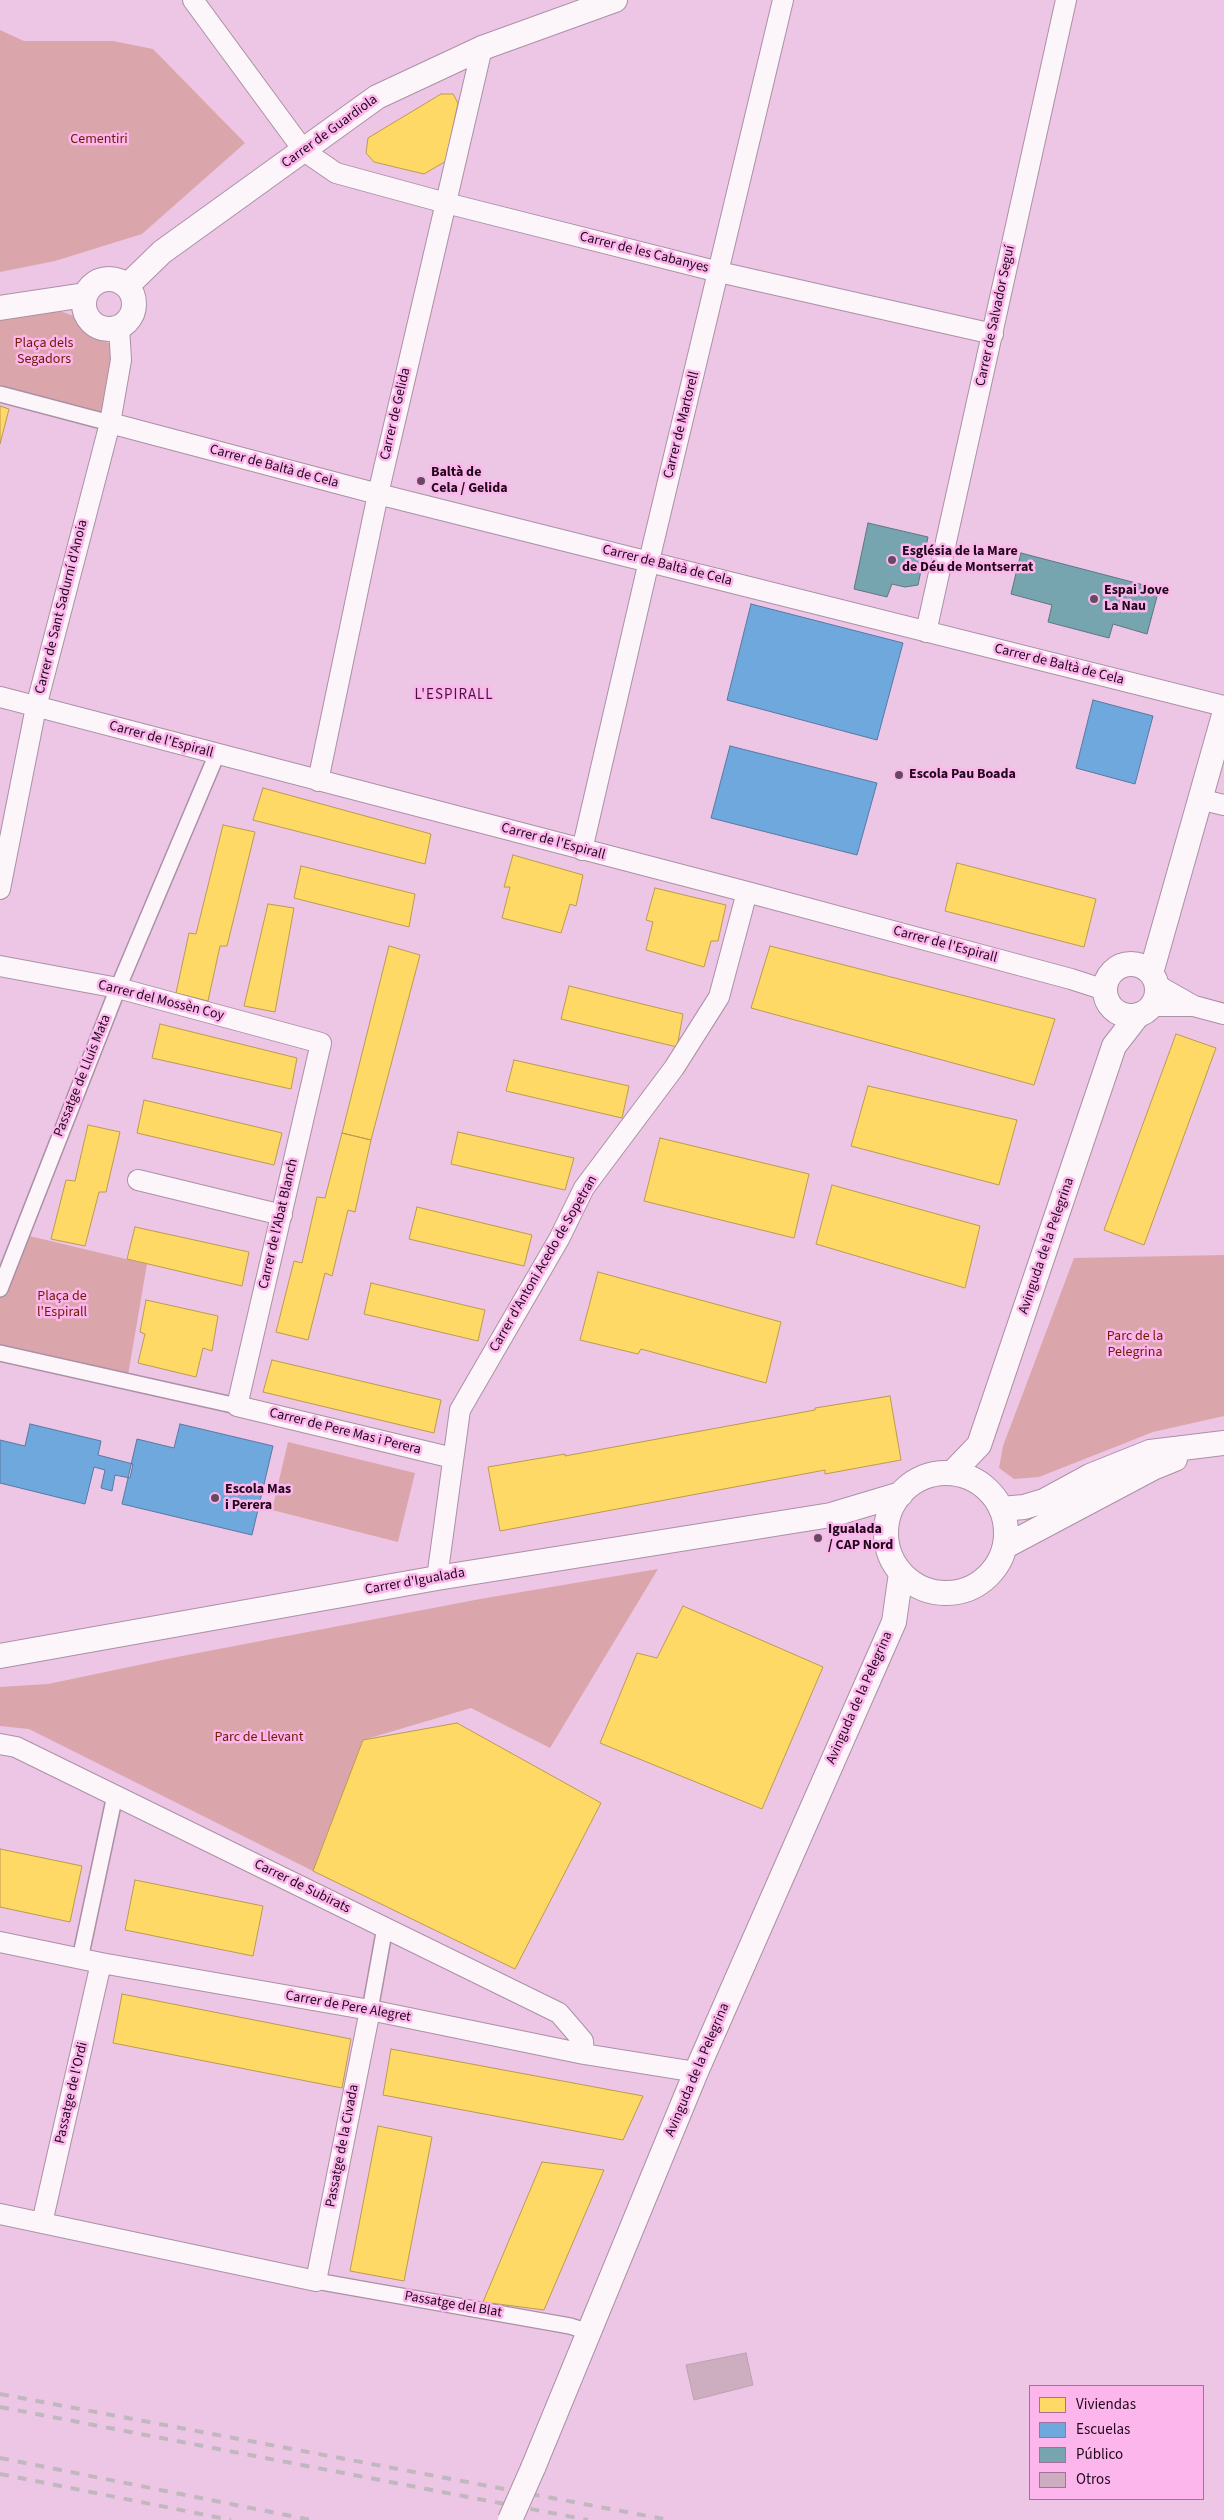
<!DOCTYPE html>
<html>
<head>
<meta charset="utf-8">
<style>
  body { margin:0 }
  #map { position:relative; width:1224px; height:2520px; overflow:hidden; background:#ecc6e4; font-family:"Source Sans 3",sans-serif }
  canvas { display:block }
  .legend { position:absolute; left:1029px; top:2385px; width:175px; height:115px; box-sizing:border-box; background:#fcb6ec; border:1px solid #a47099; margin:0; padding:6px 9px; list-style:none; font-size:15px; color:#20081c }
  .legend li { display:flex; align-items:center; gap:10px; height:25px }
  .legend b { width:25px; border:1px solid #a47099 }
</style>
</head>
<body>
<div id="map">
<canvas width="1224" height="2520"></canvas>
<ul class="legend">
<li><b style="height:14px;background:#ffd966"></b>Viviendas</li>
<li><b style="height:14px;background:#6fa8dc"></b>Escuelas</li>
<li><b style="height:14px;background:#76a5af"></b>Público</li>
<li><b style="height:14px;background:#cdaec1"></b>Otros</li>
</ul>
</div>
<script>
const ctx = document.querySelector('canvas').getContext('2d');
ctx.lineJoin = 'round';
function fill(path, color) { ctx.fillStyle = color; ctx.fill(path, 'evenodd'); }
const toPath = rows => new Path2D(rows.map(r => 'M' + r).join(''));
function strokePath(path, color, width, dash) { ctx.strokeStyle = color; ctx.lineWidth = width; ctx.lineCap = dash ? 'butt' : 'round'; ctx.setLineDash(dash || []); ctx.stroke(path); }
function drawText(font, color, halo, rows, align = 'center') {
  ctx.font = font + ' "Source Sans 3",sans-serif'; ctx.lineWidth = 5; ctx.setLineDash([]); ctx.textBaseline = 'middle'; ctx.strokeStyle = halo; ctx.fillStyle = color; for (const [text, x, y, turn = 0] of rows) {
    ctx.save(); ctx.translate(x, y); ctx.rotate((+turn || 0) * Math.PI / 180); ctx.textAlign = isNaN(turn) ? turn : align; if (halo) ctx.strokeText(text, 0, 0); ctx.fillText(text, 0, 0); ctx.restore();
  }
}
const green = toPath([
  [0,30,24,41,113,41,153,49,245,143,142,234,55,261,0,272],
  [48,307,77,317,86,332,115,346,105,413,0,386,0,314],
  [21,1234,147,1264,127,1381,0,1353,0,1289],
  [1224,1255,1224,1416,1153,1432,1039,1477,1014,1479,999,1468,1003,1446,1074,1258],
  [288,1442,415,1473,398,1542,272,1510],
  [658,1569,550,1748,471,1708,363,1740,313,1871,29,1729,0,1726,0,1687,48,1684,177,1657,480,1599]
]);
const homes = toPath([
  [441,94,453,94,458,103,446,161,424,174,374,162,366,153,368,138,441,94],
  [0,406,9,409,0,444,0,406],
  [263,788,431,834,425,864,253,820,263,788],
  [223,825,255,832,227,946,220,946,208,1001,176,993,189,933,196,934,223,825],
  [513,855,583,875,576,906,570,904,561,933,502,918,510,887,504,887,513,855],
  [957,863,1096,899,1084,947,945,911,957,863],
  [301,866,415,894,409,927,294,898,301,866],
  [655,888,726,905,718,941,711,941,704,967,646,950,653,922,646,920,655,888],
  [268,904,294,908,275,1012,244,1006,268,904],
  [389,946,420,955,371,1140,342,1133,389,946],
  [770,946,1055,1019,1034,1085,751,1008,770,946],
  [569,986,683,1014,677,1047,561,1019,569,986],
  [160,1024,297,1058,291,1089,152,1058,160,1024],
  [1176,1034,1216,1048,1144,1245,1104,1230,1176,1034],
  [514,1060,629,1086,622,1118,506,1091,514,1060],
  [868,1086,1017,1120,999,1185,851,1146,868,1086],
  [144,1100,282,1133,274,1165,137,1133,144,1100],
  [88,1125,120,1132,106,1192,99,1192,85,1246,51,1239,66,1180,75,1181,88,1125],
  [458,1132,574,1158,565,1190,451,1164,458,1132],
  [342,1133,371,1140,355,1212,348,1210,332,1276,325,1273,308,1340,276,1332,294,1261,302,1263,317,1197,325,1198,342,1133],
  [660,1138,809,1174,794,1238,644,1201,660,1138],
  [832,1185,980,1226,965,1288,816,1244,832,1185],
  [417,1207,532,1235,524,1266,409,1239,417,1207],
  [135,1227,249,1252,242,1286,127,1259,135,1227],
  [598,1272,781,1322,766,1383,641,1349,638,1354,580,1340,598,1272],
  [371,1283,485,1310,478,1341,364,1314,371,1283],
  [146,1300,218,1316,212,1351,203,1348,196,1377,138,1363,145,1334,140,1332,146,1300],
  [272,1360,441,1400,434,1433,263,1392,272,1360],
  [890,1396,901,1460,825,1474,825,1470,500,1531,488,1467,565,1454,565,1456,815,1410,815,1408,890,1396],
  [683,1606,823,1667,762,1809,600,1743,637,1653,657,1658,683,1606],
  [457,1723,601,1803,515,1969,313,1871,363,1740,457,1723],
  [0,1849,82,1866,70,1922,0,1907,0,1849],
  [135,1880,263,1906,253,1956,125,1930,135,1880],
  [122,1994,351,2039,342,2088,113,2043,122,1994],
  [391,2049,643,2096,623,2140,383,2095,391,2049],
  [378,2126,432,2137,404,2281,350,2271,378,2126],
  [542,2162,604,2170,544,2310,483,2302,542,2162]
]);
const schools = toPath([
  [751,604,903,643,877,740,727,700,751,604],
  [1093,700,1153,716,1135,784,1076,768,1093,700],
  [730,746,877,783,857,855,711,818,730,746],
  [30,1424,101,1441,98,1455,133,1464,130,1478,115,1475,112,1491,101,1488,105,1470,94,1467,85,1504,0,1483,0,1440,25,1446,30,1424],
  [180,1424,273,1446,252,1535,122,1504,137,1439,174,1448,180,1424]
]);
const public = toPath([
  [868,523,928,537,918,585,905,587,892,584,887,597,854,589,868,523],
  [1021,553,1159,589,1147,634,1113,624,1109,638,1048,622,1052,605,1011,594,1021,553]
]);
const building = toPath([
  [746,2353,753,2385,694,2400,686,2365,746,2353]
]);
const pedestrian = toPath([
  [0,394,110,423],
  [0,1289,118,988,217,754],
  [0,1353,237,1406],
  [80,1959,115,1795],
  [370,2010,385,1927],
  [316,2281,570,2326,589,2332]
]);
const minor = toPath([
  [193,0,304,151,336,173,446,203,719,272,993,334],
  [110,423,378,494,1224,706],
  [926,632,1066,0],
  [0,697,747,892,1071,979,1105,990],
  [318,781,378,494,482,48],
  [1199,799,1224,805],
  [582,850,649,561,783,0],
  [0,889,36,707,110,423,121,360,119,327],
  [0,966,118,988,321,1043,237,1406,453,1458],
  [1157,985,1194,1006,1224,1014],
  [1152,1006,1192,1006],
  [138,1180,282,1215],
  [437,1578,460,1410,559,1239,584,1188,674,1068,719,997,747,892],
  [0,1744,16,1747,559,2013,583,2041,584,2054],
  [0,1942,101,1963,370,2010,584,2054,696,2072],
  [0,2214,316,2281,370,2010],
  [42,2223,101,1963]
]);
const tertiary = toPath([
  '84 304a25 25 0 1 1 50 0a25 25 0 1 1-50 0Z',
  [127,286,162,252,377,97,482,48,615,0],
  [0,308,85,295],
  '1105 990a26 26 0 1 1 52 0a26 26 0 1 1-52 0Z',
  [1151,973,1224,715],
  [952,1473,979,1445,1114,1046,1138,1015],
  '886 1533a60 60 0 1 1 120 0a60 60 0 1 1-120 0Z',
  [1001,1509,1024,1507,1044,1501,1090,1476,1150,1452,1224,1443],
  [1006,1546,1153,1468,1175,1459],
  [0,1656,437,1578,831,1515,901,1494],
  [533,2468,696,2072,894,1622,901,1573]
]);
const rail = toPath([
  [0,2394,669,2520],
  [0,2407,588,2520],
  [0,2458,311,2520],
  [0,2474,231,2520]
]);
const tertiaryBridge = toPath([
  [510,2520,533,2468]
]);
const markers = [
  [421,481,5,"#674a62"],
  [892,560,5,"#674a62"],
  [1094,599,5,"#674a62"],
  [899,775,5,"#674a62"],
  [215,1498,5,"#674a62"],
  [818,1538,5,"#674a62"]
];
const streetNames = [
  ["Carrer de Guardiola",330,132,-36],
  ["Carrer de les Cabanyes",644,253,14],
  ["Carrer de Salvador Seguí",996,316,-78],
  ["Carrer de Gelida",396,414,-77],
  ["Carrer de Martorell",682,425,-76],
  ["Carrer de Baltà de Cela",274,467,15],
  ["Carrer de Baltà de Cela",667,566,14],
  ["Carrer de Sant Sadurní d'Anoia",62,607,-76],
  ["Carrer de Baltà de Cela",1059,665,14],
  ["Carrer de l'Espirall",161,740,15],
  ["Carrer de l'Espirall",553,842,15],
  ["Carrer de l'Espirall",945,945,15],
  ["Carrer del Mossèn Coy",161,1001,14],
  ["Passatge de Lluís Mata",83,1076,-68],
  ["Carrer de l'Abat Blanch",279,1224,-77],
  ["Avinguda de la Pelegrina",1047,1246,-71],
  ["Carrer d'Antoni Acedo de Sopetran",544,1264,-60],
  ["Carrer de Pere Mas i Perera",345,1432,14],
  ["Carrer d'Igualada",415,1582,-10],
  ["Avinguda de la Pelegrina",860,1698,-66],
  ["Carrer de Subirats",302,1887,26],
  ["Carrer de Pere Alegret",348,2007,10],
  ["Avinguda de la Pelegrina",698,2070,-67],
  ["Passatge de l'Ordi",72,2093,-77],
  ["Passatge de la Civada",343,2146,-79],
  ["Passatge del Blat",453,2305,10]
];
const parkNames = [
  ["Cementiri",99,140],
  ["Plaça dels",44,344],
  ["Segadors",44,360],
  ["Plaça de",62,1297],
  ["l'Espirall",62,1313],
  ["Parc de la",1135,1337],
  ["Pelegrina",1135,1353],
  ["Parc de Llevant",259,1738]
];
const poiNames = [
  ["Baltà de",431,473],
  ["Cela / Gelida",431,489],
  ["Església de la Mare",902,552],
  ["de Déu de Montserrat",902,568],
  ["Espai Jove",1104,591],
  ["La Nau",1104,607],
  ["Escola Pau Boada",909,775],
  ["Escola Mas",225,1490],
  ["i Perera",225,1506],
  ["Igualada",828,1530],
  ["/ CAP Nord",828,1546]
];
const neighbourhoodNames = [
  ["L'ESPIRALL",454,696]
];
fill(green, '#daa6ab');
fill(homes, '#ffd966');
strokePath(homes, '#bc9a50', 1);
fill(schools, '#6fa8dc');
strokePath(schools, '#5778a2', 1);
fill(public, '#76a5af');
strokePath(public, '#5c7683', 1);
fill(building, '#cdaec1');
strokePath(building, '#bf9fb2', 1);
strokePath(pedestrian, '#ac90a6', 18);
strokePath(minor, '#ac90a6', 22);
strokePath(tertiary, '#ac90a6', 26);
strokePath(pedestrian, '#fcf6fb', 15);
strokePath(minor, '#fcf6fb', 20);
strokePath(tertiary, '#fcf6fb', 24);
strokePath(rail, '#c0b7bf', 4, [9, 9]);
strokePath(tertiaryBridge, '#ac90a6', 26, []);
strokePath(tertiaryBridge, '#fcf6fb', 24);
for (const [x, y, r, color] of markers) { const dot = new Path2D(); dot.arc(x, y, r, 0, 2 * Math.PI); ctx.fillStyle = color; ctx.fill(dot); strokePath(dot, '#fcb6ec', 2); }
drawText('14px', '#20081c', '#fcb6ec', streetNames);
drawText('14px', '#711a03', '#fcb6ec', parkNames);
drawText('bold 14px', '#20081c', '#fcb6ec', poiNames, 'left');
ctx.letterSpacing = '1px';
drawText('15px', '#4a1141', '#fcb6ec', neighbourhoodNames);
ctx.letterSpacing = '0px';
</script>
</body>
</html>
